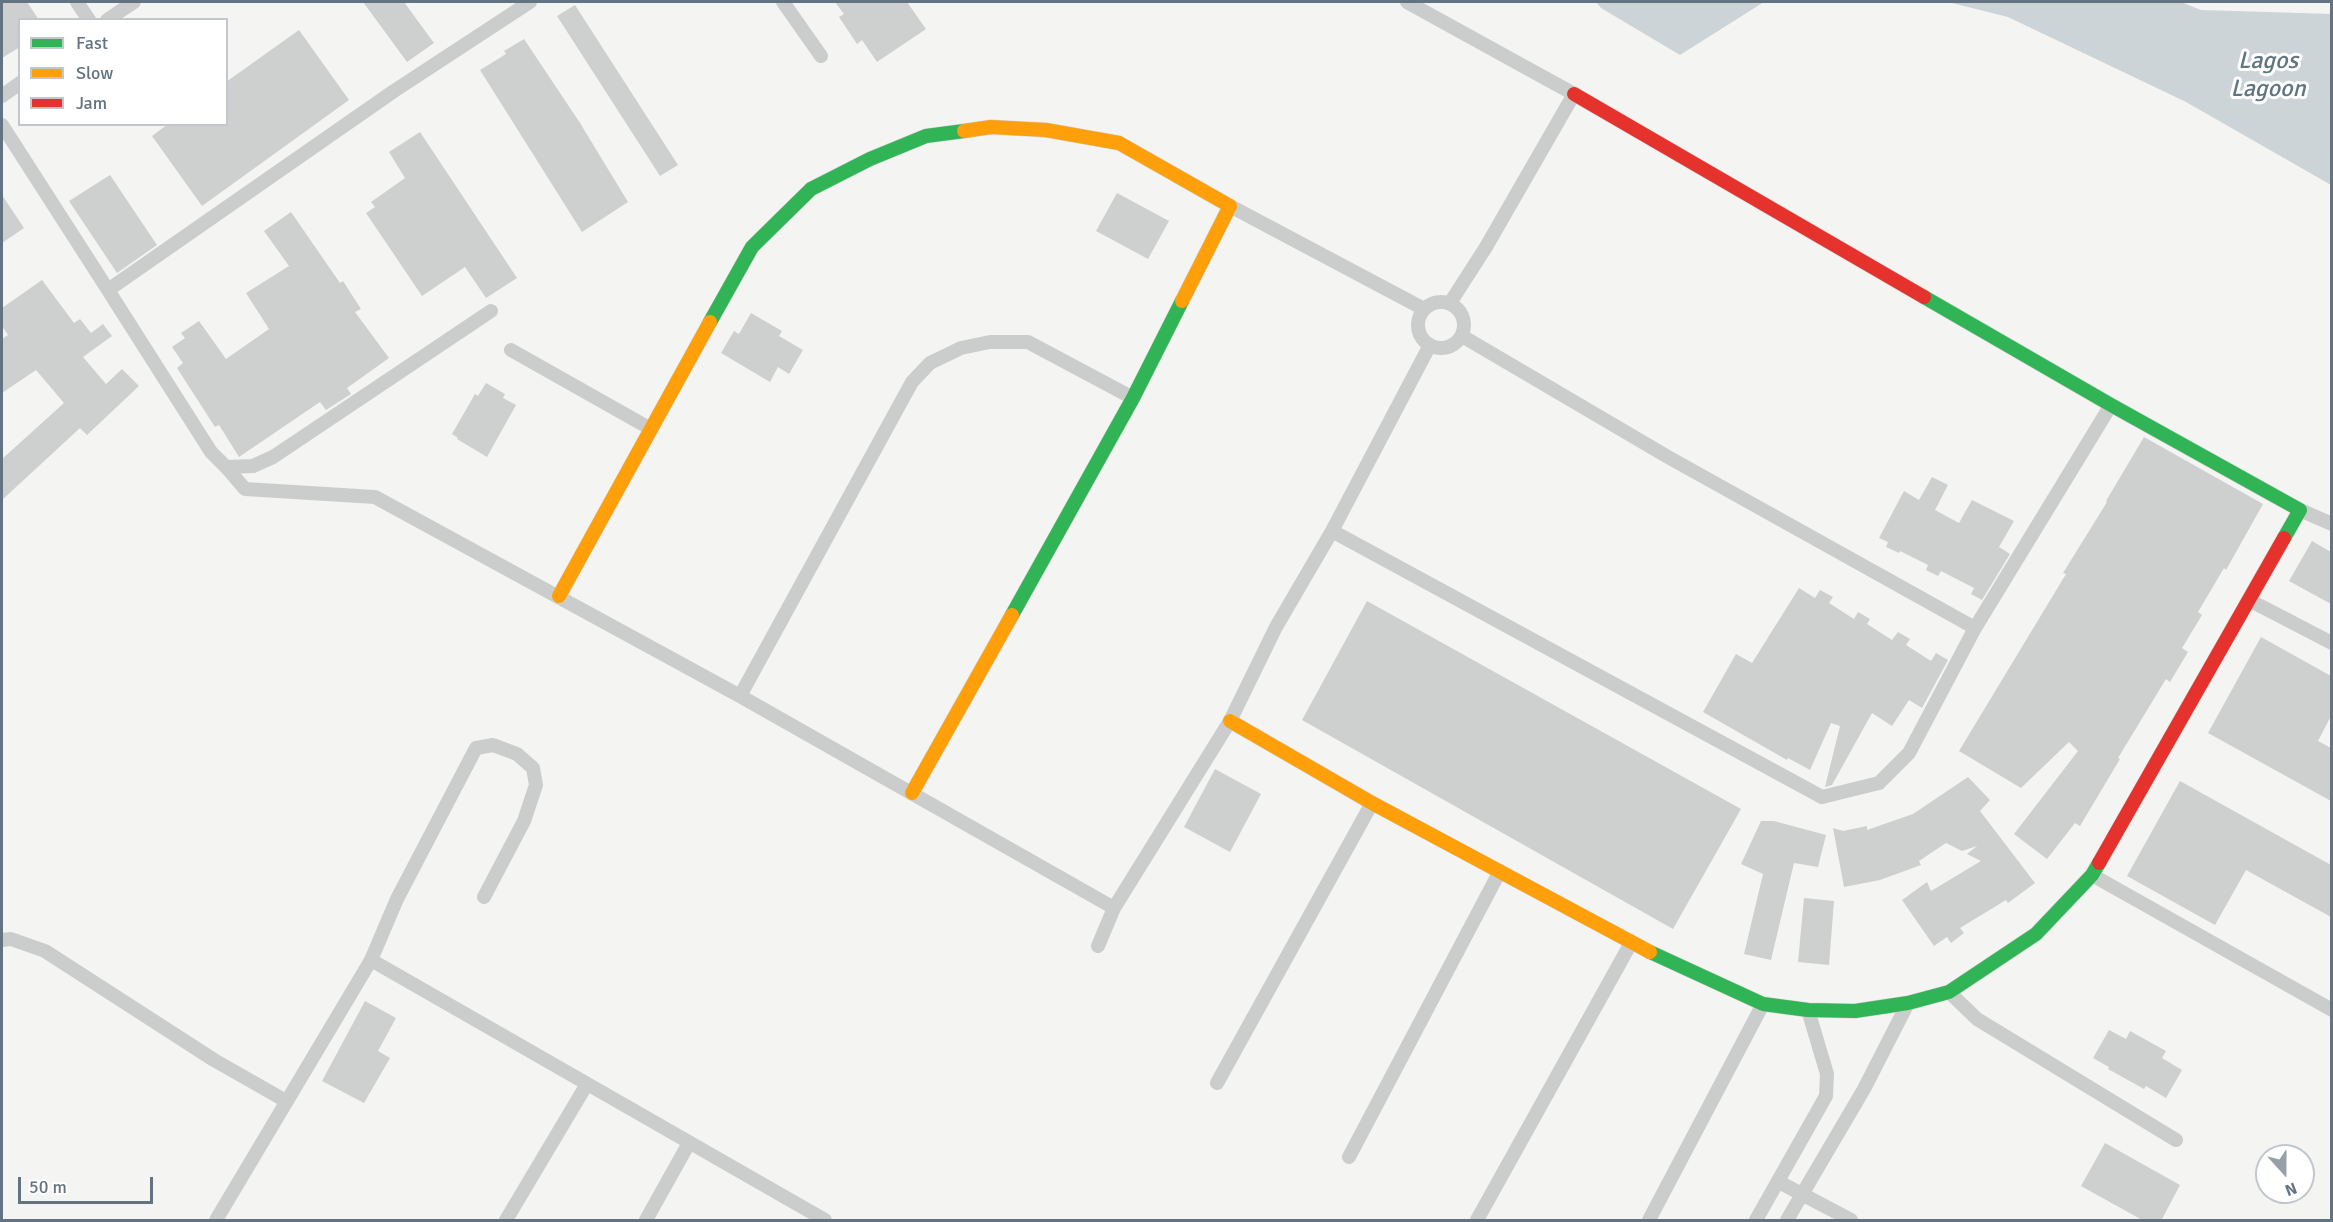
<!DOCTYPE html>
<html>
<head>
<meta charset="utf-8">
<style>
  body { margin:0 }
  #map { position:relative; width:2333px; height:1222px; overflow:hidden; background:#f4f4f2; font-family:Signika,sans-serif }
  canvas { display:block }
  .frame { position:absolute; inset:0; border:3px solid #647382; pointer-events:none }
  .legend { position:absolute; left:18px; top:18px; width:210px; height:108px; box-sizing:border-box; background:#fff; border:2px solid #c1c7cd; margin:0; padding:8px 10px; list-style:none; font-size:18px; color:#647382 }
  .legend li { display:flex; align-items:center; gap:12px; height:30px }
  .legend b { width:30px; border:2px solid #c1c7cd }
  .north { position:absolute; left:2255px; top:1144px; width:60px; height:60px; box-sizing:border-box; background:#fff; border:2px solid #c1c7cd; border-radius:50%; rotate:159deg; font-size:16px; font-weight:700; line-height:24px; text-align:center; color:#647382 }
  .north::after { content:''; display:block; margin:auto; width:21px; height:27px; background:#96a0a9; clip-path:polygon(50% 0,100% 100%,50% 72%,0 100%) }
  .scale { position:absolute; left:18px; top:1177px; width:135px; height:27px; box-sizing:border-box; border:3px solid #647382; border-top:0; padding-left:8px; font-size:18px; line-height:21px; white-space:nowrap; color:#647382; -webkit-text-stroke:4px #fff; paint-order:stroke }
</style>
</head>
<body>
<div id="map">
<canvas width="2333" height="1222"></canvas>
<div class="frame"></div>
<ul class="legend">
<li><b style="height:8px;background:#30b455"></b>Fast</li>
<li><b style="height:8px;background:#ff9f0a"></b>Slow</li>
<li><b style="height:8px;background:#e5322d"></b>Jam</li>
</ul>
<div class="north">N</div>
<div class="scale">50 m</div>
</div>
<script>
const ctx = document.querySelector('canvas').getContext('2d');
ctx.lineJoin = 'round';
function fill(path, color) { ctx.fillStyle = color; ctx.fill(path, 'evenodd'); }
const toPath = rows => new Path2D(rows.map(r => 'M' + r).join(''));
function strokePath(path, color, width, dash) { ctx.strokeStyle = color; ctx.lineWidth = width; ctx.lineCap = dash ? 'butt' : 'round'; ctx.setLineDash(dash || []); ctx.stroke(path); }
function drawText(font, color, halo, rows, align = 'center') {
  ctx.font = font + ' Signika,sans-serif'; ctx.lineWidth = 6; ctx.setLineDash([]); ctx.textBaseline = 'middle'; ctx.strokeStyle = halo; ctx.fillStyle = color; for (const [text, x, y, turn = 0] of rows) {
    ctx.save(); ctx.translate(x, y); ctx.rotate((+turn || 0) * Math.PI / 180); ctx.textAlign = isNaN(turn) ? turn : align; if (halo) ctx.strokeText(text, 0, 0); ctx.fillText(text, 0, 0); ctx.restore();
  }
}
const water = toPath([
  [1596,2,1764,2,1680,55,1601,8],
  [1948,2,2181,2,2201,10,2331,14,2331,185,2186,102,2008,17]
]);
const building = toPath([
  [2,2,27,2,39,20,20,20,20,47,2,58],
  [363,2,404,2,434,43,407,62],
  [835,2,907,2,926,29,877,62,862,40,857,44,839,17,844,14],
  [575,5,678,165,660,176,557,16],
  [299,30,349,100,202,206,152,136,168,124,226,124,226,82],
  [524,39,580,123,628,202,582,232,480,70,506,54,504,51],
  [420,132,517,278,486,298,465,267,422,296,366,213,375,207,371,202,405,178,389,152],
  [110,175,157,245,117,273,69,201],
  [1117,193,1169,221,1148,259,1096,231],
  [2,195,24,228,2,243],
  [291,212,340,283,343,281,361,309,355,312,389,358,347,388,351,394,326,410,320,402,239,457,219,425,215,427,177,368,183,363,172,347,185,338,181,333,199,321,226,359,269,329,246,293,289,266,264,231],
  [42,280,74,323,80,319,91,333,103,324,112,336,83,357,106,384,122,369,139,386,87,435,80,428,2,500,2,459,64,403,36,370,2,393,2,339,8,335,2,326,2,308],
  [751,313,782,331,779,336,803,350,789,374,778,367,770,382,721,353,734,331,739,334],
  [486,383,505,394,503,398,516,405,487,457,457,439,458,438,452,434,475,394,478,396],
  [2144,437,2263,504,2226,570,2224,568,2198,612,2202,615,2182,648,2188,652,2170,682,2166,679,2118,758,2120,759,2080,826,2075,823,2047,859,2014,834,2078,751,2069,742,2021,788,1959,751,2066,574,2063,573,2107,502,2106,501],
  [1932,477,1948,485,1935,510,1959,523,1972,500,2014,521,1999,547,2010,554,1982,600,1971,594,1974,588,1941,571,1938,576,1926,570,1928,565,1900,551,1899,553,1886,547,1888,542,1879,538,1904,491,1919,500],
  [2312,541,2331,552,2331,604,2289,581],
  [1799,588,1815,598,1820,590,1833,597,1829,603,1854,619,1858,612,1870,619,1867,624,1892,640,1898,632,1910,639,1906,645,1931,661,1936,653,1948,660,1922,708,1909,700,1892,726,1872,713,1832,785,1825,787,1840,726,1831,723,1810,770,1788,758,1787,760,1703,712,1736,654,1752,663],
  [1367,601,1741,809,1673,929,1302,720],
  [2261,637,2331,676,2331,716,2318,741,2331,748,2331,801,2208,733],
  [1215,769,1261,794,1230,852,1184,827],
  [1968,777,1990,800,1980,811,2035,883,2008,903,2006,900,1960,928,1964,933,1951,943,1947,937,1934,946,1902,900,1927,882,1931,891,1981,861,1967,854,1977,846,1962,851,1946,843,1919,861,1921,865,1880,880,1844,887,1833,828,1843,831,1867,826,1867,830,1913,814],
  [2180,781,2331,865,2331,917,2246,870,2215,925,2127,876],
  [1761,821,1774,821,1826,835,1818,867,1794,863,1771,960,1744,954,1763,874,1741,864],
  [1804,898,1834,901,1829,965,1798,962],
  [365,1001,396,1018,378,1051,390,1058,364,1103,322,1081],
  [2109,1030,2126,1039,2130,1031,2166,1051,2162,1058,2182,1070,2166,1098,2146,1086,2144,1089,2108,1069,2109,1067,2093,1058],
  [2105,1143,2180,1185,2161,1221,2144,1221,2081,1186]
]);
const street = toPath([
  [77,2,89,20],
  [783,2,821,56],
  [1407,2,1574,94,1486,247,1450,303],
  [107,20,134,2],
  [2,96,20,83],
  [2,125,108,290,394,91,530,2],
  [1230,206,1424,309],
  [108,290,211,452,226,467,253,466,273,457,491,311],
  '1418 325a23 23 0 1 1 46 0a23 23 0 1 1-46 0Z',
  [1462,336,1668,457,1975,628],
  [511,350,651,429],
  [226,467,245,489,375,497,740,696,1114,908],
  [2300,510,2332,524],
  [1332,531,1822,797,1879,783,1909,753,1975,628,2111,405],
  [2249,600,2332,643],
  [740,696,912,382,930,363,961,348,990,342,1028,342,1133,398],
  [2092,875,2332,1010],
  [2,940,11,939,45,951,214,1060,286,1101],
  [1098,946,1114,908,1230,721,1276,627,1332,531,1430,345],
  [371,960,825,1220],
  [1949,992,1977,1019,2176,1140],
  [1217,1083,1372,803],
  [1349,1157,1500,871],
  [1779,1182,1851,1220],
  [216,1220,371,960,397,899,476,748,493,745,517,754,533,768,536,785,524,821,484,897],
  [506,1220,587,1084],
  [646,1220,689,1143],
  [1477,1220,1631,943],
  [1649,1220,1763,1004],
  [1756,1220,1826,1096,1827,1074,1808,1010],
  [1787,1220,1864,1089,1908,1003]
]);
const fast = toPath([
  [1924,297,2111,405,2300,510,2284,538],
  [710,322,752,247,811,189,870,159,926,136,964,131],
  [1012,615,1133,398,1182,301],
  [1650,952,1763,1004,1808,1010,1855,1011,1908,1003,1949,992,2036,934,2092,875,2099,863]
]);
const slow = toPath([
  [964,131,991,127,1046,130,1119,143,1230,206,1182,301],
  [559,596,710,322],
  [1230,721,1372,803,1650,952],
  [912,793,1012,615]
]);
const jam = toPath([
  [1574,94,1924,297],
  [2099,863,2284,538]
]);
const waterNames = [
  ["Lagos",2268,62],
  ["Lagoon",2268,90]
];
fill(water, '#ccd4d7');
fill(building, '#cecfcf');
strokePath(fast, '#d0d2d2', 15);
strokePath(slow, '#d0d2d2', 15);
strokePath(jam, '#d0d2d2', 15);
strokePath(street, '#cbcdcd', 14);
strokePath(fast, '#30b455', 14);
strokePath(slow, '#ff9f0a', 14);
strokePath(jam, '#e5322d', 14);
drawText('italic 24px', '#5f757f', '#fff', waterNames);
</script>
</body>
</html>
